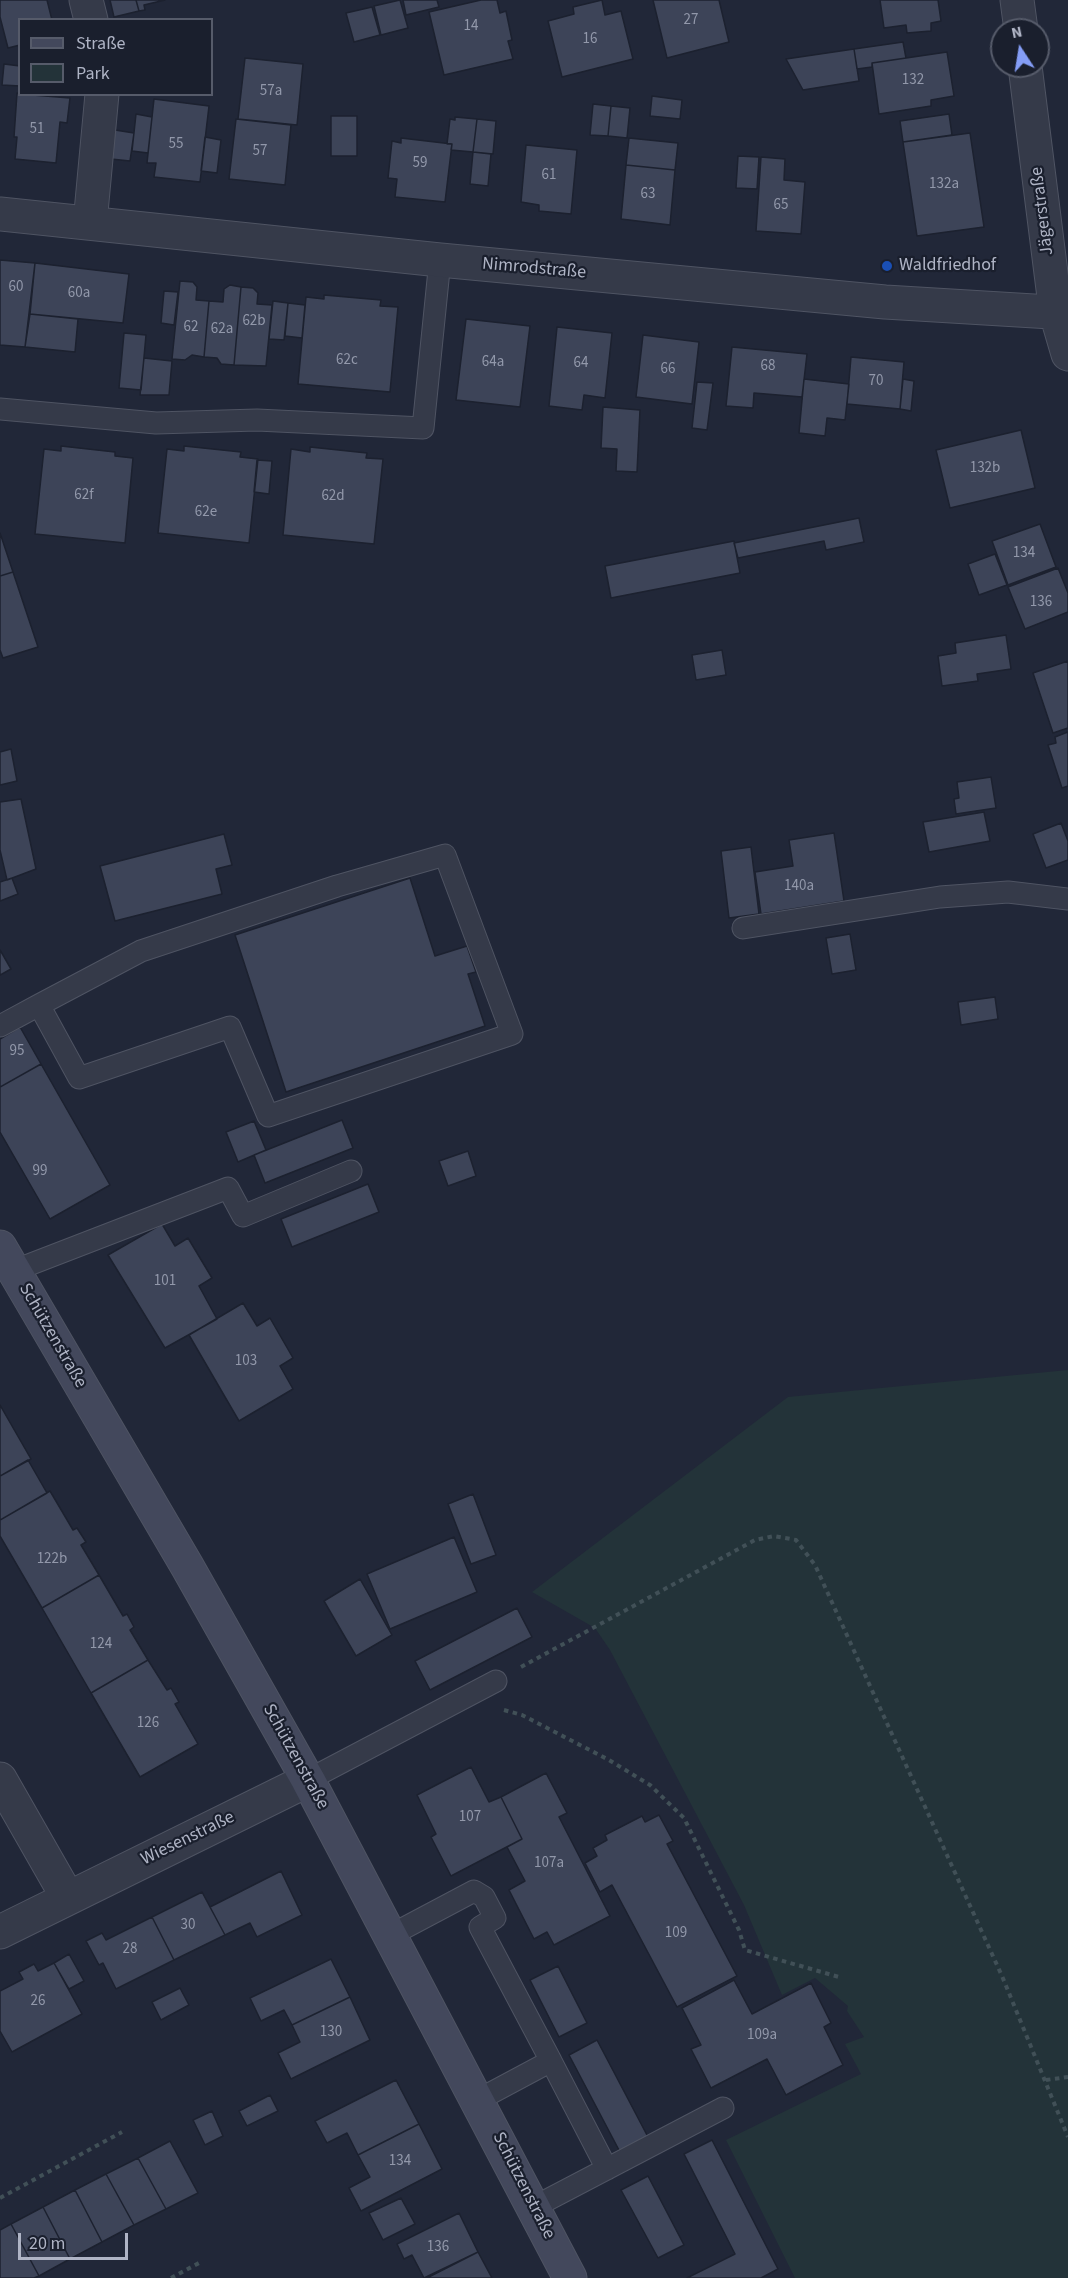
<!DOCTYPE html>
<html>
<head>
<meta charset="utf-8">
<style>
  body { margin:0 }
  #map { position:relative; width:1068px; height:2278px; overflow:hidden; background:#212738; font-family:"Source Sans 3",sans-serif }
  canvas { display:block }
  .legend { position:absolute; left:18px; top:18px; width:195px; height:78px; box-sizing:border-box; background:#1a1f2d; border:2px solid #565b6a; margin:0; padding:8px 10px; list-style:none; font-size:18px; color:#afb4c5 }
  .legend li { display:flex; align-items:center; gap:12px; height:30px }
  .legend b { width:30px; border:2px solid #565b6a }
  .north { position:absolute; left:990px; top:18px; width:60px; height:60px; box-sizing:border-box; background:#1a1f2d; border:2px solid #565b6a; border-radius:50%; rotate:348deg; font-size:16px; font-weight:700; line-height:24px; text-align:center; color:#afb4c5 }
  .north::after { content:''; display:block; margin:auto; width:21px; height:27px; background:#849df6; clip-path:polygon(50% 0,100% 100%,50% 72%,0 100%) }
  .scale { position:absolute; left:18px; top:2233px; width:110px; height:27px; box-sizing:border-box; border:3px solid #afb4c5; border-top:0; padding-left:8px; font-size:18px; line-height:21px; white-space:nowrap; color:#afb4c5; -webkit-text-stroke:4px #1a1f2d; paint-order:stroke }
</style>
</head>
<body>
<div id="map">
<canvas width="1068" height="2278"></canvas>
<ul class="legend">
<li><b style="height:8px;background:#43485c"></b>Straße</li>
<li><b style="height:16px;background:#233339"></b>Park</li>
</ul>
<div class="north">N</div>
<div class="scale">20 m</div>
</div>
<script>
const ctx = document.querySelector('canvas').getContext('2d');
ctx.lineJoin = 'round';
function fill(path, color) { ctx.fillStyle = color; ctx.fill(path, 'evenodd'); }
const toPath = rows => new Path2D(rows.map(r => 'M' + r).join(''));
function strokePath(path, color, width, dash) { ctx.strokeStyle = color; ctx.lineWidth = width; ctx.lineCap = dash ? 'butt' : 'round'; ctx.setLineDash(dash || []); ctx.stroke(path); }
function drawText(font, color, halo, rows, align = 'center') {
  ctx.font = font + ' "Source Sans 3",sans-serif'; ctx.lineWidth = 4.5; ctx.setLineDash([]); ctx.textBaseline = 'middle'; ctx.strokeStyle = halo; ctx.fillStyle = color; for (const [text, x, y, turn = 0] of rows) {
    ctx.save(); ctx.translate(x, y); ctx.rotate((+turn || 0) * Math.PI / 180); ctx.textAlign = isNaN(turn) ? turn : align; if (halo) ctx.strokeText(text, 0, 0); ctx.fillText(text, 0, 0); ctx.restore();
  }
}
const green = toPath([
  [1068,1370,1068,2278,795,2278,726,2140,861,2074,845,2044,864,2037,847,2011,848,2006,815,1978,782,1995,744,1905,610,1650,595,1628,532,1592,788,1397]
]);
const building = toPath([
  [0,0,47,0,52,20,20,20,20,45,8,48,0,17,0,0],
  [110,0,136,0,139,11,114,17,110,0],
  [136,0,165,0,144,5,145,10,139,11,136,0],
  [400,0,408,28,381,35,374,6,400,0],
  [403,0,437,0,439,7,406,15,403,0],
  [481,0,497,0,500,13,506,11,512,40,508,41,513,59,444,75,429,12,481,0],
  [602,0,605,15,621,11,633,59,562,77,548,21,574,14,573,7,602,0],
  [653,0,719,0,729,42,667,58,653,0],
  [880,0,938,0,941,21,931,23,931,31,907,33,906,25,884,28,880,0],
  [372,7,380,35,354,42,346,13,372,7],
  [903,42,906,58,872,63,872,67,857,69,854,49,903,42],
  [854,49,859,81,803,90,786,59,854,49],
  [947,52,954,96,931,100,931,106,879,114,872,63,947,52],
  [245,58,303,64,297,125,238,119,245,58],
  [4,64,20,66,20,86,2,85,4,64],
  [17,93,20,94,70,98,67,123,60,122,56,163,15,159,17,137,14,137,17,93],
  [652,96,682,100,680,119,650,116,652,96],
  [154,99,209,106,200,182,154,177,156,163,147,163,154,99],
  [593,104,611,106,608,136,590,135,593,104],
  [611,106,630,108,627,138,608,136,611,106],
  [136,114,152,117,148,153,132,151,136,114],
  [949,114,952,135,903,142,900,121,949,114],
  [331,116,357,116,357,156,331,156,331,116],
  [455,117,477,119,473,152,451,150,452,144,447,144,450,119,455,120,455,117],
  [236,119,291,125,285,185,229,179,236,119],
  [477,119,496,121,493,154,473,152,477,119],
  [115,130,134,133,130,161,111,159,115,130],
  [970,133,984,227,917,236,903,142,970,133],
  [205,137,221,140,217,173,201,171,205,137],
  [401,138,452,144,445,202,395,197,397,179,388,178,392,141,401,143,401,138],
  [629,138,678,143,675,170,626,165,629,138],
  [526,145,577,150,571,214,539,211,539,205,521,202,526,145],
  [473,152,491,154,488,186,470,184,473,152],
  [738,156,759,157,757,189,736,188,738,156],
  [761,157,785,159,784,180,805,182,801,234,756,231,761,157],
  [626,165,675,170,670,225,621,219,626,165],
  [0,260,35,263,25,347,0,345,0,260],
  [35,263,129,274,123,323,30,314,35,263],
  [180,281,193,282,197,287,196,300,209,301,204,357,192,355,185,360,172,359,180,281],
  [230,285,241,287,234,365,221,364,217,358,204,357,209,301,223,302,224,289,230,285],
  [241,287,253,288,258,293,257,304,272,305,266,366,234,365,241,287],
  [164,291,178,292,174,325,161,323,164,291],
  [324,295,381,300,380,306,398,307,390,392,298,384,306,297,324,299,324,295],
  [273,301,288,303,284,340,269,339,273,301],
  [288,303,305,305,302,338,285,336,288,303],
  [30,314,78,319,75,352,25,347,30,314],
  [466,319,530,326,520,407,456,400,466,319],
  [557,327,612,333,605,398,584,395,582,410,549,406,557,327],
  [124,333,146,335,141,390,119,388,124,333],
  [643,335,699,342,692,404,636,397,643,335],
  [732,347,807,354,802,397,754,393,753,408,726,406,732,347],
  [851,357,904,362,900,409,847,404,851,357],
  [144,358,172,361,169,395,140,395,144,358],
  [804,379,849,384,845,420,827,418,825,436,799,433,804,379],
  [903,379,914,381,911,411,900,409,903,379],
  [697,382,713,383,707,430,692,428,697,382],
  [603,407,640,410,637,472,616,471,617,449,601,448,603,407],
  [1021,430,1035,488,950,508,936,450,1021,430],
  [61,446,115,452,115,456,133,458,125,543,35,534,44,449,61,451,61,446],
  [184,446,241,452,240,457,258,459,249,543,158,533,167,449,184,451,184,446],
  [310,447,367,453,366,458,383,459,374,544,283,535,291,449,310,452,310,447],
  [257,460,272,461,269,494,254,492,257,460],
  [859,518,864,542,826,550,824,541,738,558,734,543,859,518],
  [1040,524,1056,567,1008,585,992,541,1040,524],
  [0,533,13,572,0,576,0,533],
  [734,541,740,573,611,598,605,566,734,541],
  [995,554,1007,585,979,595,968,564,995,554],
  [1058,568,1068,593,1068,612,1025,629,1008,587,1058,568],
  [13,572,38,647,3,658,0,650,0,576,13,572],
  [1006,635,1011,669,977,674,978,681,942,686,938,656,956,653,955,643,1006,635],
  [722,650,726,675,696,680,692,655,722,650],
  [1068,661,1068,728,1053,733,1033,673,1068,661],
  [1068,732,1068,786,1062,788,1048,745,1056,743,1055,737,1068,732],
  [11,749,17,781,0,785,0,752,11,749],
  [991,777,996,808,956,814,954,799,959,798,957,782,991,777],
  [21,799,36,869,7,880,0,850,0,802,21,799],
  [984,812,990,841,929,852,923,822,984,812],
  [1061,823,1068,841,1068,860,1046,868,1033,834,1061,823],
  [834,833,844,901,761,914,755,872,793,866,789,840,834,833],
  [224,834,232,865,216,869,222,894,115,921,100,866,224,834],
  [751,847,759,914,729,918,721,851,751,847],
  [12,878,18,894,0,901,0,882,12,878],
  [410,878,435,956,467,946,476,972,468,974,485,1026,286,1092,235,935,410,878],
  [850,934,856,970,832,974,826,938,850,934],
  [0,950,11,969,0,975,0,950],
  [995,997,998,1019,961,1025,958,1002,995,997],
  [20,1027,41,1064,0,1087,0,1039,20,1027],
  [41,1064,110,1185,50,1219,0,1132,0,1087,41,1064],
  [342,1120,353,1148,265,1183,254,1155,342,1120],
  [254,1121,266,1150,238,1162,226,1132,254,1121],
  [468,1151,476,1176,448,1186,439,1161,468,1151],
  [368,1184,379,1212,292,1247,281,1219,368,1184],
  [162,1224,175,1246,188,1238,212,1278,199,1286,217,1319,165,1348,108,1255,162,1224],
  [243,1303,257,1326,270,1318,293,1358,280,1366,293,1389,239,1421,189,1335,243,1303],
  [0,1405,31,1459,0,1476,0,1405],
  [28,1460,47,1493,0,1520,0,1476,28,1460],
  [50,1491,73,1530,77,1528,86,1542,81,1545,99,1575,42,1608,0,1536,0,1520,50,1491],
  [473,1494,496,1555,471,1564,448,1504,473,1494],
  [454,1537,477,1592,390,1629,367,1574,454,1537],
  [99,1575,123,1616,127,1614,134,1627,130,1630,148,1660,91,1693,42,1608,99,1575],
  [360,1579,392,1635,356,1656,324,1601,360,1579],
  [517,1608,532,1637,430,1690,415,1661,517,1608],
  [148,1660,167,1690,171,1688,179,1702,175,1704,198,1744,140,1777,91,1693,148,1660],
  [471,1767,489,1802,501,1797,522,1839,451,1876,431,1837,436,1834,417,1795,471,1767],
  [546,1773,567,1813,559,1817,610,1916,554,1945,547,1932,534,1939,509,1890,525,1881,507,1847,522,1839,501,1797,546,1773],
  [659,1815,673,1841,667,1844,737,1976,677,2007,612,1885,600,1892,585,1863,597,1856,593,1848,607,1840,605,1835,642,1816,645,1822,659,1815],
  [281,1871,302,1915,257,1937,250,1923,225,1935,210,1907,281,1871],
  [202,1892,225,1935,174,1960,152,1917,202,1892],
  [152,1917,174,1960,116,1989,103,1963,99,1965,86,1941,102,1933,106,1940,152,1917],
  [69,1954,84,1981,69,1989,54,1963,69,1954],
  [331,1959,350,1997,292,2025,284,2010,261,2021,250,1998,331,1959],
  [54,1963,82,2014,12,2052,0,2031,0,1991,23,1979,19,1972,34,1964,38,1971,54,1963],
  [558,1966,587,2023,559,2037,530,1980,558,1966],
  [734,1980,752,2014,811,1983,831,2023,824,2027,843,2065,786,2095,767,2059,711,2088,691,2049,701,2045,682,2008,734,1980],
  [180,1988,189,2005,161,2020,152,2002,180,1988],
  [350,1997,370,2040,291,2079,278,2053,300,2042,292,2025,350,1997],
  [597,2040,648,2137,620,2152,569,2055,597,2040],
  [396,2080,419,2124,358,2155,347,2133,327,2143,315,2121,396,2080],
  [270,2095,278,2111,247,2126,239,2111,270,2095],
  [212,2111,223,2136,205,2145,193,2120,212,2111],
  [419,2124,442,2169,361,2211,349,2188,370,2177,358,2155,419,2124],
  [712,2140,778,2269,761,2278,687,2278,735,2254,684,2154,712,2140],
  [170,2141,198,2193,166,2209,138,2158,170,2141],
  [138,2158,166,2209,134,2225,106,2174,138,2158],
  [106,2174,134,2225,102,2242,75,2190,106,2174],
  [648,2176,684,2245,658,2258,621,2190,648,2176],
  [75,2190,102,2242,70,2259,43,2207,75,2190],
  [401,2198,415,2224,383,2240,369,2213,401,2198],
  [43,2207,70,2259,39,2276,11,2224,43,2207],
  [459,2213,478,2252,424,2278,412,2255,404,2259,397,2244,459,2213],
  [11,2224,39,2276,34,2278,0,2278,0,2230,11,2224],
  [478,2252,492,2278,427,2278,478,2252]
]);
const path = toPath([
  [521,1667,755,1540,774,1536,796,1540,815,1565,1002,1976,1068,2137],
  [504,1710,522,1715,609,1760,650,1785,684,1818,739,1930,745,1950,839,1977],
  [1046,2080,1068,2077],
  [0,2198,122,2132],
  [171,2278,199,2263]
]);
const lane = toPath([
  [0,409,156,423,257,420,423,428,440,260],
  [743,928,940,897,1008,892,1068,899],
  [0,1026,39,1005,141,951,337,886,445,855,512,1034,268,1116,230,1027,79,1078,39,1005],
  [13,1271,228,1188,243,1216,351,1171],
  [308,1780,496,1681],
  [391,1935,474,1891,484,1897,495,1918,480,1927,551,2061],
  [478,2100,551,2061,607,2169],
  [534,2207,723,2108]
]);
const street = toPath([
  [86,0,91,20],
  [1017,0,1021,30],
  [1025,66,1056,313,1068,354],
  [0,214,440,260,885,302,1068,313],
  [90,223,102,94],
  [0,1779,68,1898],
  [0,1932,308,1780]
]);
const secondary = toPath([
  [0,1247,187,1566,308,1780,570,2278]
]);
const markers = [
  [887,266,6,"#1a4fb4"]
];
const numberNames = [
  ["27",691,21],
  ["14",471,27],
  ["16",590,40],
  ["132",913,81],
  ["57a",271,92],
  ["51",37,130],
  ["55",176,145],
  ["57",260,152],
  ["59",420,164],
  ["61",549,176],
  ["132a",944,185],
  ["63",648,195],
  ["65",781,206],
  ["60",16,288],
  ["60a",79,294],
  ["62b",254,322],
  ["62",191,328],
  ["62a",222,330],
  ["62c",347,361],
  ["64a",493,363],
  ["64",581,364],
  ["68",768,367],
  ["66",668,370],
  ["70",876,382],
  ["132b",985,469],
  ["62f",84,496],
  ["62d",333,497],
  ["62e",206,513],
  ["134",1024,554],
  ["136",1041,603],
  ["140a",799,887],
  ["95",17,1052],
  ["99",40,1172],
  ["101",165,1282],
  ["103",246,1362],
  ["122b",52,1560],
  ["124",101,1645],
  ["126",148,1724],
  ["107",470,1818],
  ["107a",549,1864],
  ["30",188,1926],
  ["109",676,1934],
  ["28",130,1950],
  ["26",38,2002],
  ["130",331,2033],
  ["109a",762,2036],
  ["134",400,2162],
  ["136",438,2248]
];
const streetNames = [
  ["Jägerstraße",1043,211,-97],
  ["Nimrodstraße",534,269,5],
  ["Schützenstraße",52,1336,60],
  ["Schützenstraße",295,1757,61],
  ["Wiesenstraße",188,1839,-26],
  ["Schützenstraße",523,2186,63]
];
const poiNames = [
  ["Waldfriedhof",899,266]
];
fill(green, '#233339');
fill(building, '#3d4458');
strokePath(building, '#1c212f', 1.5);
strokePath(lane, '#4f5463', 23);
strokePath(street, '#4f5463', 35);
strokePath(secondary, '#4f5463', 35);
strokePath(path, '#415057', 4, [4.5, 4.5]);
strokePath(lane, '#353a49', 21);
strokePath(street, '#353a49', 33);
strokePath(secondary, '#43485c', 33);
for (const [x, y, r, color] of markers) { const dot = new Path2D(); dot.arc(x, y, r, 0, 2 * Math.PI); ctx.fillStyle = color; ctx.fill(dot); strokePath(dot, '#1a1f2d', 2); }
drawText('15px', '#9298aa', null, numberNames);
drawText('18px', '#afb4c5', '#1a1f2d', streetNames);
drawText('18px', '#afb4c5', '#1a1f2d', poiNames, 'left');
</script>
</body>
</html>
